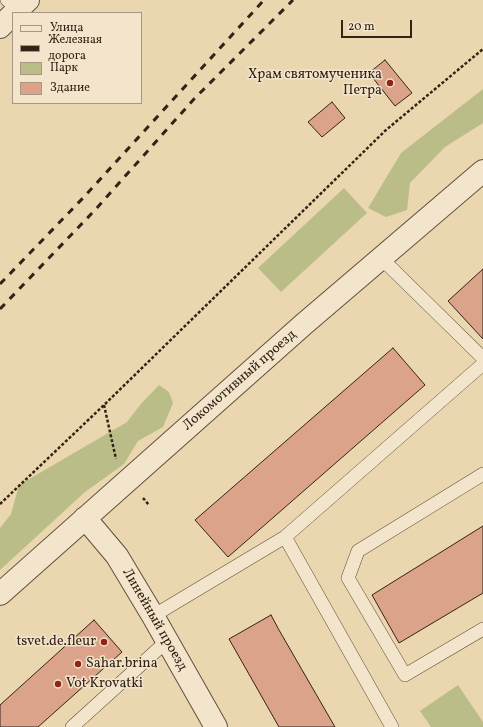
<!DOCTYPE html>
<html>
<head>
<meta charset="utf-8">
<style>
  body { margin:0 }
  #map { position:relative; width:483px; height:727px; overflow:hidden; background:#ebd7af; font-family:Vollkorn,serif }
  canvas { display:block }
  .legend { position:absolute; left:12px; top:12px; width:130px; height:92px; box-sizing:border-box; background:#f2e5cb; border:1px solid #a69783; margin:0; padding:5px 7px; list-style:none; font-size:12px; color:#352217 }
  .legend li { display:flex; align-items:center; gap:8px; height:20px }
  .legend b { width:20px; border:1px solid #a69783 }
  .scale { position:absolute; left:341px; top:20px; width:71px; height:18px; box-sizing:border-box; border:2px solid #352217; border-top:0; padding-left:5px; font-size:12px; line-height:14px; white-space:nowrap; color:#352217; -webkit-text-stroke:3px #f2e5cb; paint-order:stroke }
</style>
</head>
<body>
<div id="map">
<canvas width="483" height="727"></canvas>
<ul class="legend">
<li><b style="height:5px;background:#f2e5cb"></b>Улица</li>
<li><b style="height:5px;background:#352217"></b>Железная дорога</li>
<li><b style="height:11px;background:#bbbd88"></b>Парк</li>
<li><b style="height:11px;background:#dca38b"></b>Здание</li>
</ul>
<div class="scale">20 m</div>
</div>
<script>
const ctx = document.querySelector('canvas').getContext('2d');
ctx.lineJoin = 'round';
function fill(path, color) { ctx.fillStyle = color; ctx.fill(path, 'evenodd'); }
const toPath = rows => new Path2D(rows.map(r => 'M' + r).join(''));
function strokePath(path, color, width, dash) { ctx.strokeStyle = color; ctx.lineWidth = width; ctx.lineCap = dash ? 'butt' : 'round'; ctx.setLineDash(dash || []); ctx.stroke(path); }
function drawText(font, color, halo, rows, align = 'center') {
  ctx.font = font + ' Vollkorn,serif'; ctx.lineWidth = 3; ctx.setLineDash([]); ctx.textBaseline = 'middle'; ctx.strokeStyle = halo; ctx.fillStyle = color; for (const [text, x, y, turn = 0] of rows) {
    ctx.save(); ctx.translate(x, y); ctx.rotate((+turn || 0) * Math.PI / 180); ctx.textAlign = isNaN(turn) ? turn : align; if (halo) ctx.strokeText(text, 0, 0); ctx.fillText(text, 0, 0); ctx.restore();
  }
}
const green = toPath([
  [483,89,483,123,445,147,410,183,407,210,386,217,368,208,401,153],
  [344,188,367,213,281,292,258,268],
  [159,385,169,392,173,403,163,427,138,441,124,464,85,492,0,570,0,528,11,514,19,485,127,422,140,405],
  [458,685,483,722,483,727,431,727,420,711]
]);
const building = toPath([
  [385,60,412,93,395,106,369,73,385,60],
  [332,102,345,118,322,137,308,122,332,102],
  [483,269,483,339,448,301,483,269],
  [393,348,425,385,228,557,195,520,393,348],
  [483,526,483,593,399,643,372,595,483,526],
  [271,615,279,630,335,727,279,727,229,639,271,615],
  [94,620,122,652,38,727,0,727,0,705,94,620]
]);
const path = toPath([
  [104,405,116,459],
  [143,498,149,505],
  [0,504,104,405,386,130,483,49]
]);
const service = toPath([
  [7,0,21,7],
  [381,258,483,358],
  [483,474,358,551,348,578,405,675,483,629],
  [285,537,392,727],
  [153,616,285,537,483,364],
  [72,727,167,641]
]);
const minor = toPath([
  [14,13,28,0],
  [0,27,13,14],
  [85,518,117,556,153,616,216,727]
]);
const tertiary = toPath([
  [0,594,304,324,483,171]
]);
const rail = toPath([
  [0,284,83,198,264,0],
  [0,309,95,210,194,99,293,0]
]);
const markers = [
  [390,83,4,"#8f2418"],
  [104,642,4,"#8f2418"],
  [78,664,4,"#8f2418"],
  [58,684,4,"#8f2418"]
];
const poiNames = [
  ["Храм святомученика",382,75],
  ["Петра",382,91],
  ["tsvet.de.fleur",96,642],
  ["Sahar.brina",86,664,"left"],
  ["Vot Krovatki",66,684,"left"]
];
const streetNames = [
  ["Локомотивный проезд",240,381,-41],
  ["Линейный проезд",154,620,60]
];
fill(green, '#bbbd88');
fill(building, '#dca38b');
strokePath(building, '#352217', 1);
strokePath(service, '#624f3d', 14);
strokePath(minor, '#624f3d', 24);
strokePath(tertiary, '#624f3d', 24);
strokePath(path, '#352217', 2.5, [3, 2]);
strokePath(service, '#f2e5cb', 13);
strokePath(minor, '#f2e5cb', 22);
strokePath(tertiary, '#f2e5cb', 22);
strokePath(rail, '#352217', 3, [7, 7]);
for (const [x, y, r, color] of markers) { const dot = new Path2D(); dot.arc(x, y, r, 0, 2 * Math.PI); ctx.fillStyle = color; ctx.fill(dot); strokePath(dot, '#f2e5cb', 1.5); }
drawText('14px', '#352217', '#f2e5cb', poiNames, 'right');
drawText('14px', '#352217', '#f2e5cb', streetNames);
</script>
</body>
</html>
